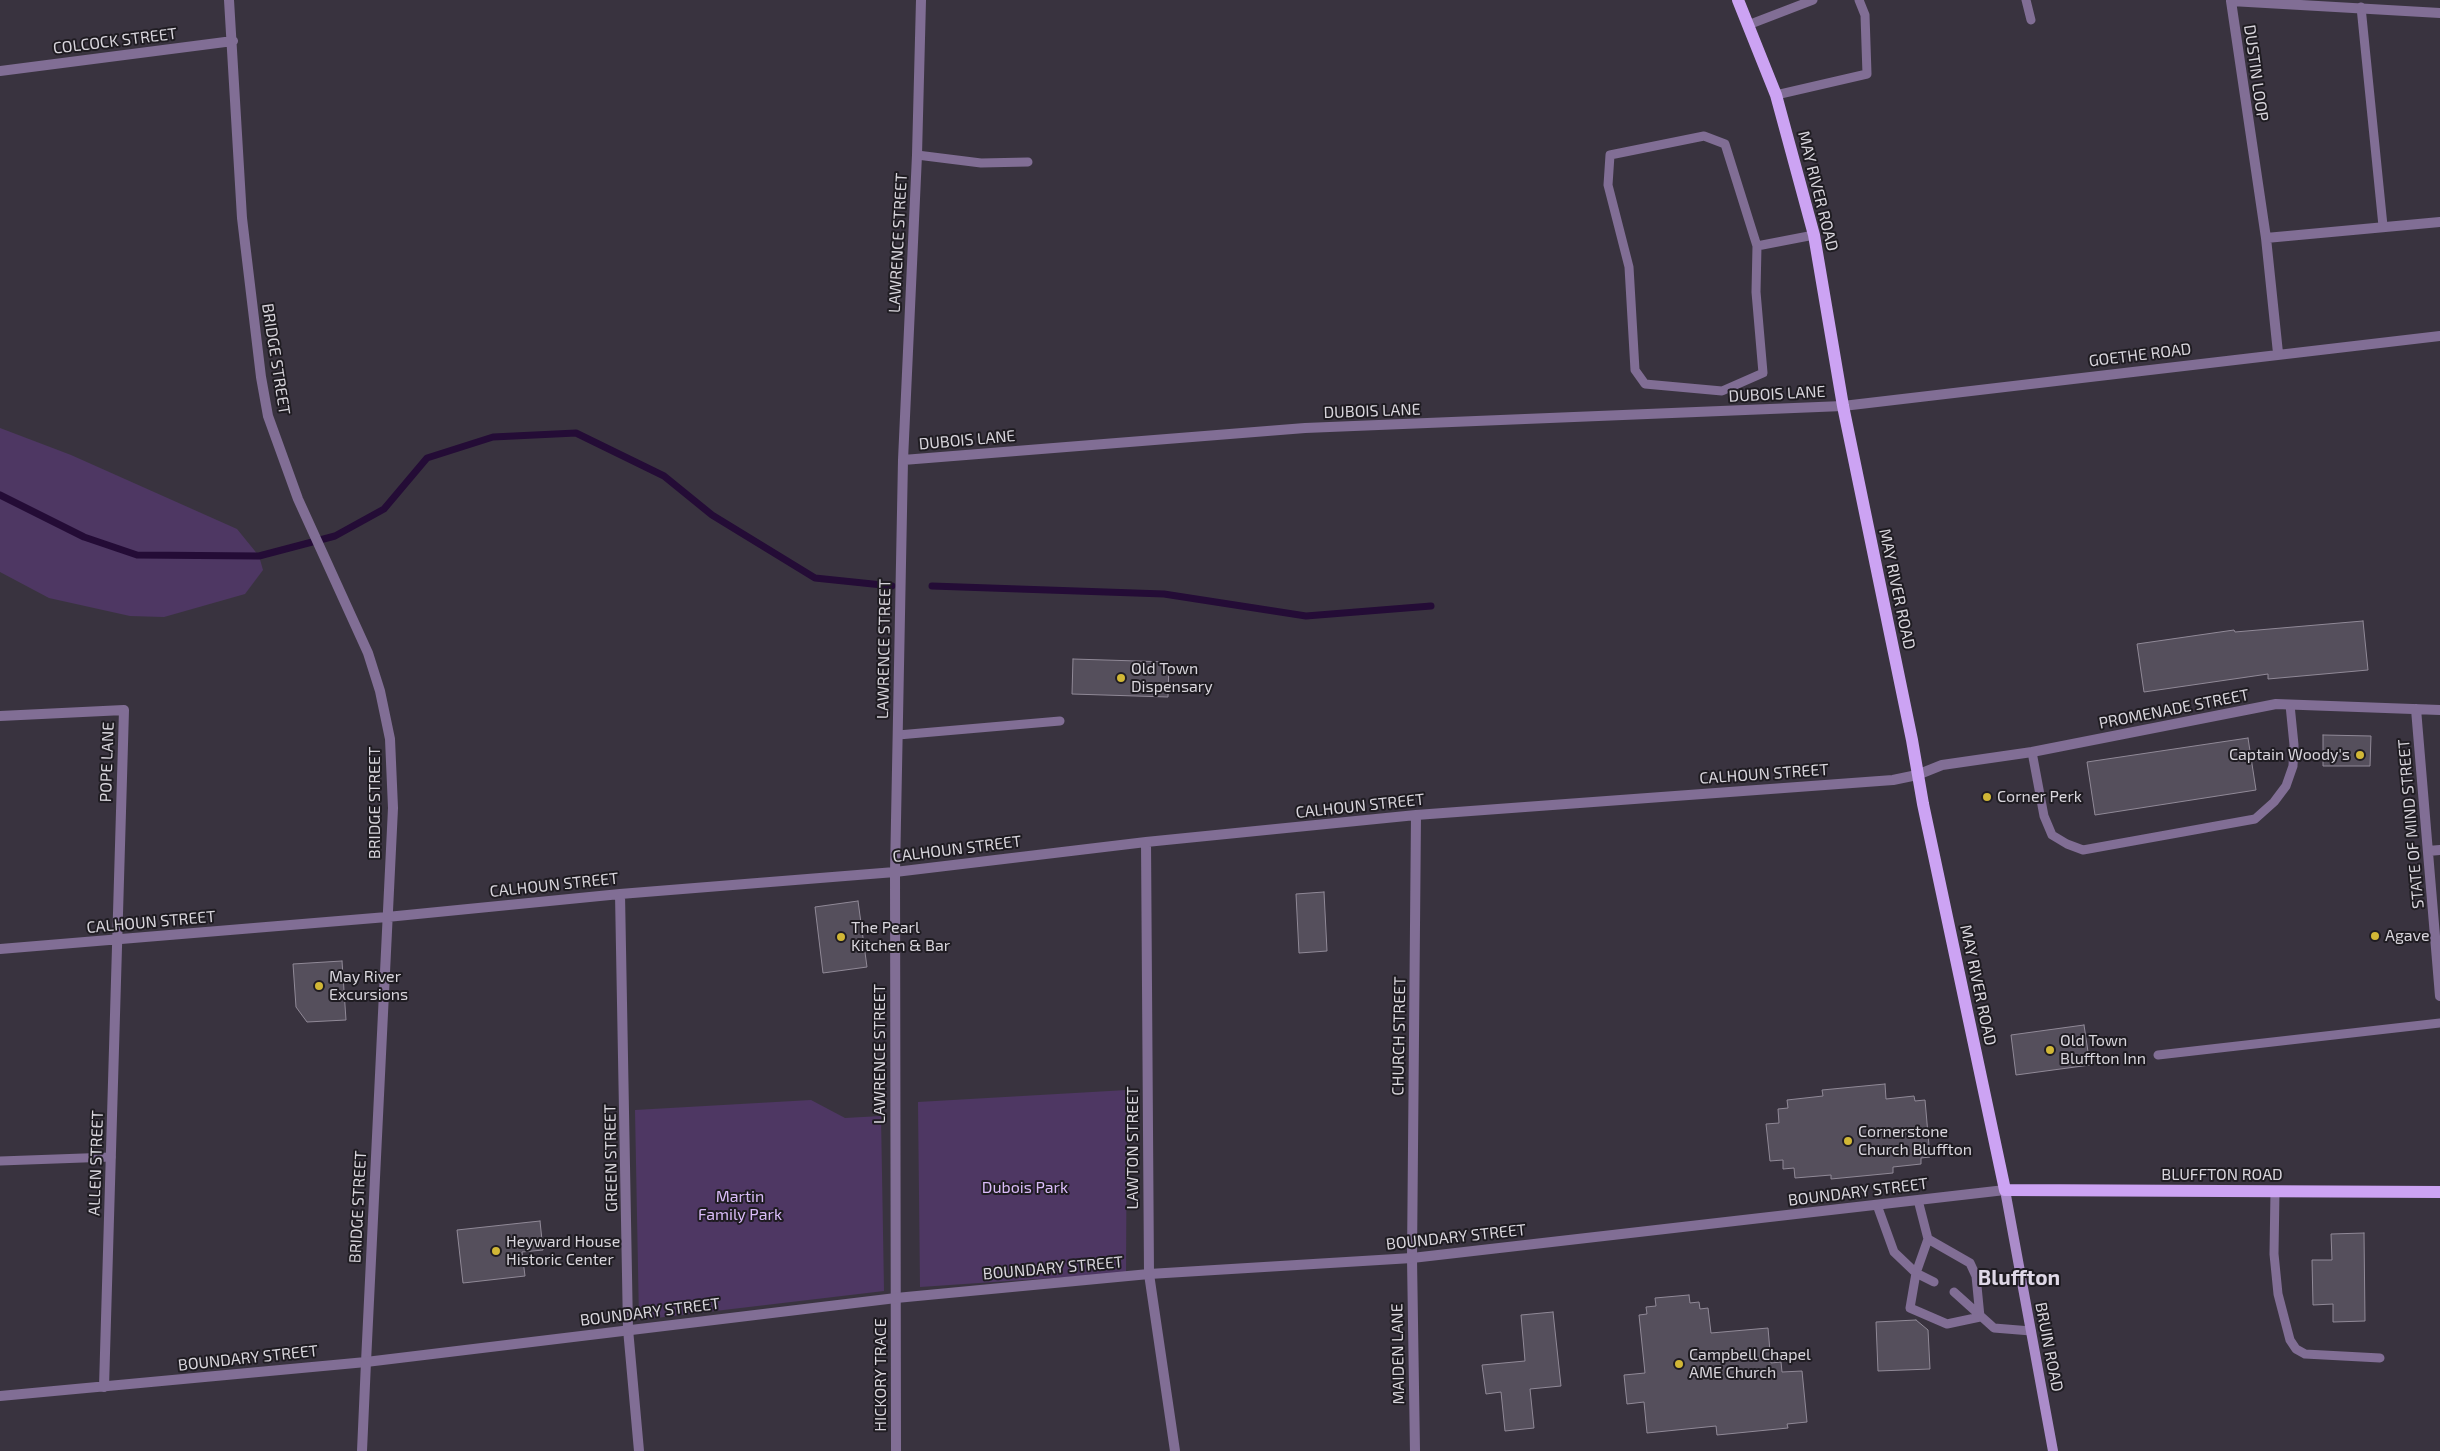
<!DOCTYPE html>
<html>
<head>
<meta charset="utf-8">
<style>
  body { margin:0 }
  canvas { display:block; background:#39333f }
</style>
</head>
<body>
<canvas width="2440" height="1451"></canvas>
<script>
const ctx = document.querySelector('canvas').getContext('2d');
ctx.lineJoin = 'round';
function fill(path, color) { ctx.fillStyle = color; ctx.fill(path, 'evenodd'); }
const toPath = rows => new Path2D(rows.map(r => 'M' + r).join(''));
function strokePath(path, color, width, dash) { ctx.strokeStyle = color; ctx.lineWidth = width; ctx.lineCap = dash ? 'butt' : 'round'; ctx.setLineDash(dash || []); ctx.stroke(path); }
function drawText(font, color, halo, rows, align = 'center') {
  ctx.font = font + ' "Exo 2",sans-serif'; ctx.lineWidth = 4; ctx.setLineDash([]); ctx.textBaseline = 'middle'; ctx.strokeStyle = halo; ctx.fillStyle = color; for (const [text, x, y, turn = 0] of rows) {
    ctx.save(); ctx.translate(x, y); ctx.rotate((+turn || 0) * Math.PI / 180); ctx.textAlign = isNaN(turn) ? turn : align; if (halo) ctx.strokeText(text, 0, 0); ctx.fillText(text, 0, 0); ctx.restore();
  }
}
const green = toPath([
  [0,428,71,455,237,529,259,556,263,570,245,594,164,617,130,616,49,598,0,572],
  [1127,1090,1126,1273,920,1287,918,1102],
  [811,1100,845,1118,881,1116,884,1291,639,1320,635,1110]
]);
const stream = toPath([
  [0,495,84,537,137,555,259,556,335,536,384,509,427,458,493,437,576,433,664,476,712,515,815,578,892,586],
  [932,586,1164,594,1306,616,1431,606]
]);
const building = toPath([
  [2363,621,2368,670,2268,679,2268,674,2144,692,2137,644,2234,630,2235,632,2363,621],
  [1073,659,1169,662,1168,697,1072,694,1073,659],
  [2323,735,2371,736,2370,766,2323,766,2323,735],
  [2248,738,2256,790,2095,815,2087,762,2248,738],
  [1324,892,1327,951,1299,953,1296,894,1324,892],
  [858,901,867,967,823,973,815,907,858,901],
  [342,961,346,1020,307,1022,296,1007,293,964,342,961],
  [2084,1025,2090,1065,2016,1075,2011,1035,2084,1025],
  [1885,1084,1886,1099,1914,1096,1915,1101,1925,1100,1930,1157,1921,1158,1921,1164,1893,1167,1893,1173,1831,1179,1831,1175,1795,1178,1794,1168,1783,1169,1783,1160,1770,1161,1766,1124,1779,1123,1778,1109,1788,1108,1787,1100,1823,1096,1822,1090,1885,1084],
  [540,1221,543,1250,522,1252,525,1276,463,1283,457,1230,540,1221],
  [2364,1233,2365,1321,2333,1322,2333,1304,2313,1305,2312,1260,2332,1260,2331,1234,2364,1233],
  [1689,1295,1690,1303,1699,1302,1700,1309,1708,1308,1711,1333,1768,1328,1771,1363,1781,1362,1782,1372,1802,1371,1807,1422,1787,1424,1788,1428,1717,1435,1716,1426,1647,1433,1644,1402,1627,1404,1624,1375,1645,1373,1639,1315,1647,1314,1646,1307,1656,1306,1655,1298,1689,1295],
  [1553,1312,1561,1386,1530,1389,1534,1428,1505,1431,1501,1392,1486,1394,1482,1365,1525,1361,1521,1315,1553,1312],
  [1916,1320,1928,1330,1930,1369,1878,1371,1876,1322,1916,1320]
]);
const service = toPath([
  [2026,0,2031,20],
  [2361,7,2383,226],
  [1748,25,1813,0],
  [1776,95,1867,74,1865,15,1859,0],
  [1704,136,1725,144,1757,246,1756,292,1763,373,1722,391,1645,384,1635,370,1629,267,1608,185,1610,155,1704,136],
  [917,155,981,163,1028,162],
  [1757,246,1814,235],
  [898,735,1060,721],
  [2032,752,2044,816,2052,835,2067,844,2083,850,2255,819,2274,802,2286,786,2293,766,2294,745,2290,705],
  [2158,1055,2440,1023],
  [0,1161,111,1157],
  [2275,1191,2274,1254,2278,1294,2290,1340,2296,1349,2305,1354,2380,1358],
  [1918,1200,1928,1239,1916,1273,1934,1282],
  [1877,1205,1894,1252,1916,1273,1910,1308,1947,1324,1980,1317,1976,1276,1970,1263,1928,1239],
  [1954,1292,1994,1328,2031,1331]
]);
const minor = toPath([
  [0,71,233,41],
  [2266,238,2440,222],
  [2278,353,2266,238,2231,1,2440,13],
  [903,460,1305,428,1843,406,2440,336],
  [2416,709,2440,996],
  [0,716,124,710,104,1387],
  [1146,842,1149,1274,1175,1451],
  [2428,851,2440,850],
  [620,894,628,1329,639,1451],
  [0,949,387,917,620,894,895,872,1146,842,1416,815,1893,780,1917,775,1942,765,2032,752,2276,704,2440,710],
  [0,1396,366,1362,393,808,390,739,380,691,368,653,298,499,268,416,261,377,242,218,229,0],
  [896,1451,895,872,903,460,917,155,921,0],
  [1415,1451,1412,1258,1416,815]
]);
const tertiary = toPath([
  [362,1451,366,1362,896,1298,1149,1274,1412,1258,2005,1190]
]);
const secondary = toPath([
  [2005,1190,2053,1451]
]);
const primary = toPath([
  [1738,0,1776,95,1814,235,1843,406,1912,740,1923,804,2005,1190,2440,1192]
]);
const markers = [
  [1121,678,5,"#d1b736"],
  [2360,755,5,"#d1b736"],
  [1987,797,5,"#d1b736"],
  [2375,936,5,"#d1b736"],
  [841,937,5,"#d1b736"],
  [319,986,5,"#d1b736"],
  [2050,1050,5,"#d1b736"],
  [1848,1141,5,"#d1b736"],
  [496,1251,5,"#d1b736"],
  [1679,1364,5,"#d1b736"]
];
const streetNames = [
  ["COLCOCK STREET",115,41,-7],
  ["DUSTIN LOOP",2256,73,82],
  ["MAY RIVER ROAD",1818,191,76],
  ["LAWRENCE STREET",898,243,-87],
  ["GOETHE ROAD",2140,355,-7],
  ["BRIDGE STREET",276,359,81],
  ["DUBOIS LANE",1777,394,-3],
  ["DUBOIS LANE",1372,411,-2],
  ["DUBOIS LANE",967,440,-5],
  ["MAY RIVER ROAD",1897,589,78],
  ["LAWRENCE STREET",884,649,-89],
  ["PROMENADE STREET",2174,709,-11],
  ["POPE LANE",107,762,-88],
  ["CALHOUN STREET",1764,774,-4],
  ["BRIDGE STREET",375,803,-90],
  ["CALHOUN STREET",1360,806,-6],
  ["STATE OF MIND STREET",2411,824,-95],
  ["CALHOUN STREET",957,849,-7],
  ["CALHOUN STREET",554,885,-6],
  ["CALHOUN STREET",151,922,-5],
  ["MAY RIVER ROAD",1978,985,78],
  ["CHURCH STREET",1399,1036,-89],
  ["LAWRENCE STREET",880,1054,-90],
  ["LAWTON STREET",1133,1148,-90],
  ["GREEN STREET",611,1158,-91],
  ["ALLEN STREET",96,1163,-88],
  ["BLUFFTON ROAD",2222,1175],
  ["BOUNDARY STREET",1858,1192,-7],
  ["BRIDGE STREET",358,1207,-87],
  ["BOUNDARY STREET",1456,1237,-6],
  ["BOUNDARY STREET",1053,1268,-5],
  ["BOUNDARY STREET",650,1312,-7],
  ["BRUIN ROAD",2049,1347,79],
  ["MAIDEN LANE",1398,1354,-91],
  ["BOUNDARY STREET",248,1358,-6],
  ["HICKORY TRACE",881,1375,-90]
];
const poiNames = [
  ["Old Town",1131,669],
  ["Dispensary",1131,687],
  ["Captain Woody's",2350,755,"right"],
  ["Corner Perk",1997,797],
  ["The Pearl",851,928],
  ["Kitchen & Bar",851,946],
  ["Agave",2385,936],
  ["May River",329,977],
  ["Excursions",329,995],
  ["Old Town",2060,1041],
  ["Bluffton Inn",2060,1059],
  ["Cornerstone",1858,1132],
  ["Church Bluffton",1858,1150],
  ["Heyward House",506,1242],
  ["Historic Center",506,1260],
  ["Campbell Chapel",1689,1355],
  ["AME Church",1689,1373]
];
const parkNames = [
  ["Dubois Park",1025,1188],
  ["Martin",740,1197],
  ["Family Park",740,1215]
];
const districtNames = [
  ["Bluffton",2019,1278]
];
fill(green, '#4e3763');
strokePath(stream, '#240c36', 7);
fill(building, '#554f5c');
strokePath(building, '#908997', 1);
strokePath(service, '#816e95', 9);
strokePath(minor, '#816e95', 10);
strokePath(tertiary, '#816e95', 10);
strokePath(secondary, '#ab8cca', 10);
strokePath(primary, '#cca3f3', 12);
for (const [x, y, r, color] of markers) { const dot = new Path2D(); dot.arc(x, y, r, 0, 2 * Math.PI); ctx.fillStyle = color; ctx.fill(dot); strokePath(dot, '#1f1c22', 2); }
drawText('16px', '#d8d5dc', '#1f1c22', streetNames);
drawText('16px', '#d8d5dc', '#1f1c22', poiNames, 'left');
drawText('16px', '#dabcf8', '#1f1c22', parkNames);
drawText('bold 21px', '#dfd8e7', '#1f1c22', districtNames);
</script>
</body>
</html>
